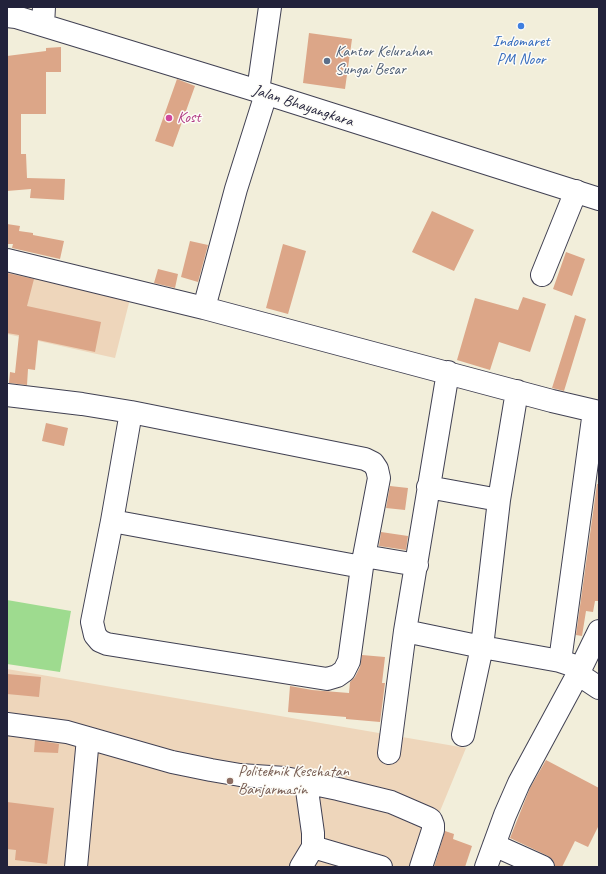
<!DOCTYPE html>
<html>
<head>
<meta charset="utf-8">
<style>
  body { margin:0 }
  #map { position:relative; width:606px; height:874px; overflow:hidden; background:#f2eeda; font-family:Caveat,sans-serif }
  canvas { display:block }
  .frame { position:absolute; inset:0; border:8px solid #22223b; pointer-events:none }
</style>
</head>
<body>
<div id="map">
<canvas width="606" height="874"></canvas>
<div class="frame"></div>
</div>
<script>
const ctx = document.querySelector('canvas').getContext('2d');
ctx.lineJoin = 'round';
function fill(path, color) { ctx.fillStyle = color; ctx.fill(path, 'evenodd'); }
const toPath = rows => new Path2D(rows.map(r => 'M' + r).join(''));
function strokePath(path, color, width, dash) { ctx.strokeStyle = color; ctx.lineWidth = width; ctx.lineCap = dash ? 'butt' : 'round'; ctx.setLineDash(dash || []); ctx.stroke(path); }
function drawText(font, color, halo, rows, align = 'center') {
  ctx.font = font + ' Caveat,sans-serif'; ctx.lineWidth = 3; ctx.setLineDash([]); ctx.textBaseline = 'middle'; ctx.strokeStyle = halo; ctx.fillStyle = color; for (const [text, x, y, turn = 0] of rows) {
    ctx.save(); ctx.translate(x, y); ctx.rotate((+turn || 0) * Math.PI / 180); ctx.textAlign = isNaN(turn) ? turn : align; if (halo) ctx.strokeText(text, 0, 0); ctx.fillText(text, 0, 0); ctx.restore();
  }
}
const built = toPath([
  [7,262,131,295,115,358,7,334],
  [7,669,466,748,417,867,7,867]
]);
const green = toPath([
  [7,600,71,611,60,672,7,664]
]);
const building = toPath([
  [309,33,352,39,345,89,303,83],
  [61,47,61,72,46,72,46,114,21,114,21,154,26,154,27,178,65,179,64,200,30,198,31,189,7,191,7,56,46,51,46,48],
  [177,79,195,86,173,147,155,141],
  [432,211,474,230,454,271,412,252],
  [7,224,20,226,19,231,33,233,33,235,64,241,60,259,12,248,13,244,7,244],
  [190,241,208,245,198,282,181,277],
  [283,244,306,251,288,314,266,308],
  [566,252,585,259,572,296,553,289],
  [158,269,178,274,175,288,154,283],
  [7,273,34,279,27,306,101,322,95,352,38,340,35,370,28,369,27,385,9,383,10,372,15,373,19,335,7,333],
  [523,297,546,304,530,352,499,342,490,370,457,360,475,298,518,310],
  [575,315,586,319,564,391,552,388],
  [46,423,68,428,64,446,42,441],
  [597,484,599,484,599,594,598,601,595,601,593,612,586,611,582,636,576,635],
  [390,486,408,488,405,510,386,508],
  [381,532,408,536,406,550,379,546],
  [362,655,385,657,382,683,385,683,380,722,346,719,346,717,288,712,290,686,312,690,349,693,350,682,355,677,360,667],
  [7,674,41,677,39,697,7,694],
  [35,740,59,744,58,753,34,752],
  [546,760,599,788,599,825,588,847,575,841,562,867,555,867,553,860,548,856,510,838,530,788],
  [7,802,54,808,47,864,15,860,16,850,7,849],
  [445,831,454,834,453,839,472,846,465,867,434,867]
]);
const minor = toPath([
  [258,91,270,7],
  [7,260,204,308,552,401,599,412],
  [542,275,576,191],
  [204,308,236,189,266,94],
  [7,395,82,404,131,412,365,459,373,463,377,469,379,478,362,567,112,521,131,412],
  [428,487,499,500],
  [112,521,92,622,95,635,100,641,107,644,327,679,337,676,344,671,349,661,362,567],
  [364,556,417,565],
  [405,631,482,647,560,661,575,666,584,678,599,688],
  [560,661,594,411],
  [7,724,67,732,172,762,211,770,240,775,285,778,338,789,391,802,428,818,431,820,433,825,433,830,421,867],
  [463,735,482,647,499,500,517,391],
  [389,753,405,631,448,372],
  [494,845,543,867],
  [313,847,381,867],
  [76,867,88,738],
  [301,867,313,847,313,833,306,783],
  [486,867,505,815,519,783,579,672,599,631]
]);
const major = toPath([
  [7,16,16,17,258,91,599,199],
  [43,25,44,7]
]);
const markers = [
  [521,26,4,"#3f7fe0"],
  [327,61,4,"#5c6f8a"],
  [169,118,4,"#d1479c"],
  [230,781,4,"#8d6e63"]
];
const shopNames = [
  ["Indomaret",521,42],
  ["PM Noor",521,60]
];
const serviceNames = [
  ["Kantor Kelurahan",335,52],
  ["Sungai Besar",335,70]
];
const streetNames = [
  ["Jalan Bhayangkara",303,106,18]
];
const hotelNames = [
  ["Kost",177,118]
];
const educationNames = [
  ["Politeknik Kesehatan",238,772],
  ["Banjarmasin",238,790]
];
fill(built, '#eed6bb');
fill(green, '#9edb8f');
fill(building, '#dca688');
strokePath(minor, '#414153', 24);
strokePath(major, '#414153', 24);
strokePath(minor, '#fff', 22);
strokePath(major, '#fff', 22);
for (const [x, y, r, color] of markers) { const dot = new Path2D(); dot.arc(x, y, r, 0, 2 * Math.PI); ctx.fillStyle = color; ctx.fill(dot); strokePath(dot, '#fdfcf7', 1.5); }
drawText('16px', '#366cbe', '#fdfcf7', shopNames);
drawText('16px', '#4e5e75', '#fdfcf7', serviceNames, 'left');
drawText('16px', '#22223b', '#fdfcf7', streetNames);
drawText('16px', '#b23c85', '#fdfcf7', hotelNames, 'left');
drawText('16px', '#785e54', '#fdfcf7', educationNames, 'left');
</script>
</body>
</html>
